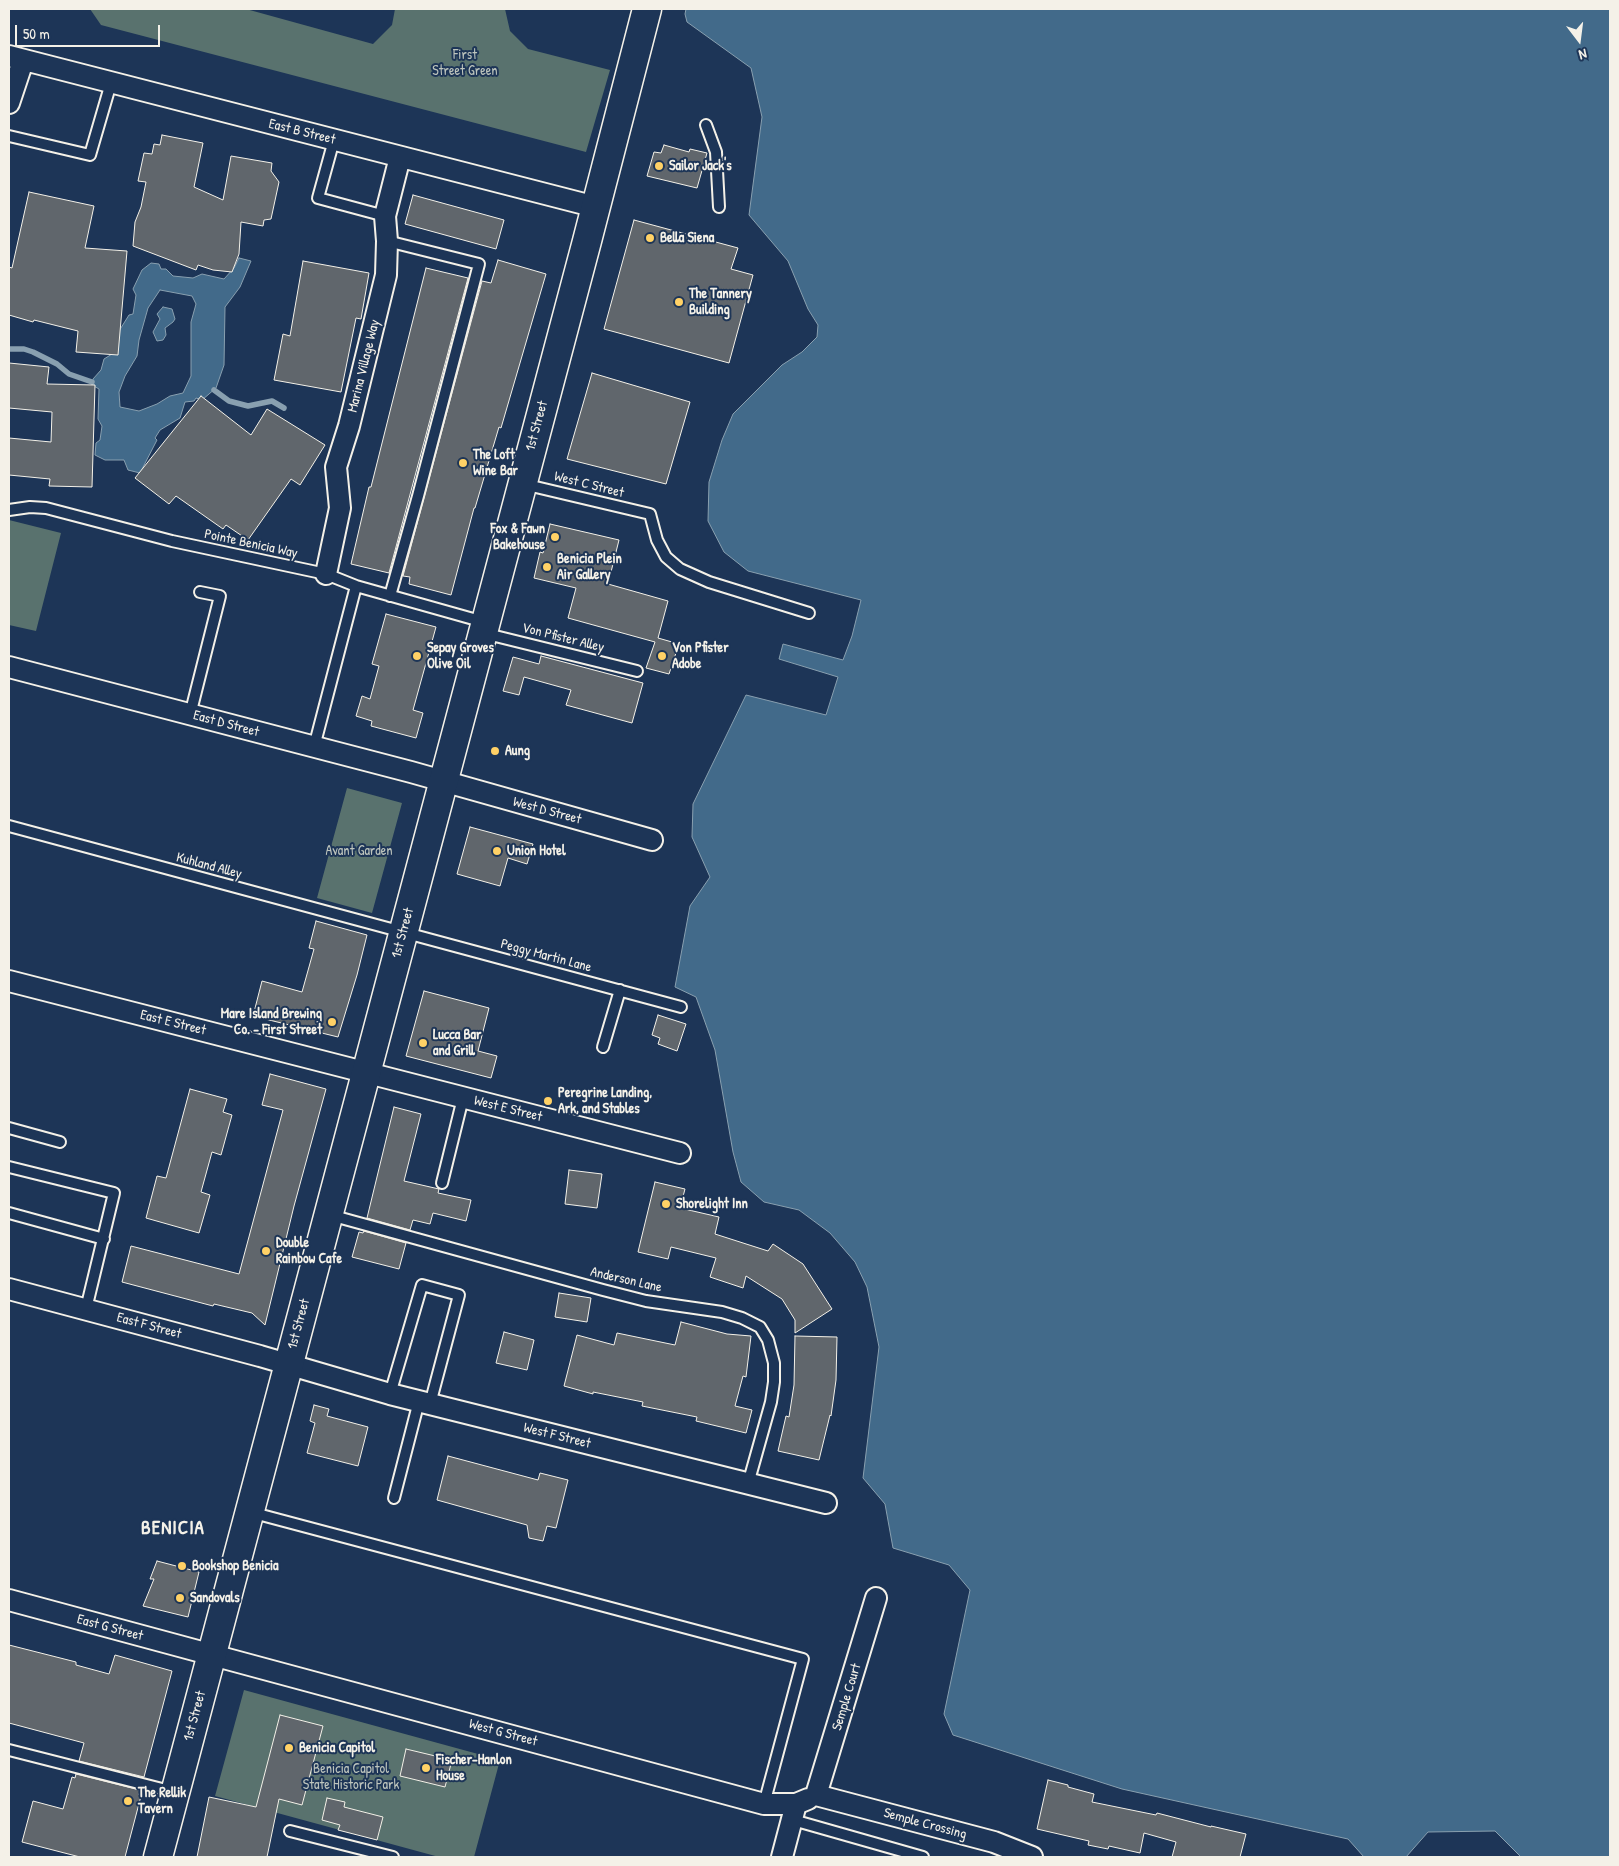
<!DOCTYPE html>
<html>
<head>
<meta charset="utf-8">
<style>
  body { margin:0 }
  #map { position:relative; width:1619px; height:1866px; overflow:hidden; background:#1d3557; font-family:"Patrick Hand",sans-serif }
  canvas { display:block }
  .frame { position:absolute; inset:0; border:10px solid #f4f1e8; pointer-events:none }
  .north { position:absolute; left:1554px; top:15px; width:50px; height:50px; -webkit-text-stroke:4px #1d3557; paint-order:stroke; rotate:165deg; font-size:14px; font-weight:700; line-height:20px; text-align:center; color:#f4f1e8 }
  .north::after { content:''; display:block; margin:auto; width:18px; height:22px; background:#f4f1e8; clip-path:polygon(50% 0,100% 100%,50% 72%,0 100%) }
  .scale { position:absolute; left:15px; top:25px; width:145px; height:22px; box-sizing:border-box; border:2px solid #f4f1e8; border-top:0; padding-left:6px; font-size:15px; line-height:18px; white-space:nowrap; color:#f4f1e8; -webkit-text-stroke:4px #1d3557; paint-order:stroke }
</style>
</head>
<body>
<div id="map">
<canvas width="1619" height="1866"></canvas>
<div class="frame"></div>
<div class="north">N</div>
<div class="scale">50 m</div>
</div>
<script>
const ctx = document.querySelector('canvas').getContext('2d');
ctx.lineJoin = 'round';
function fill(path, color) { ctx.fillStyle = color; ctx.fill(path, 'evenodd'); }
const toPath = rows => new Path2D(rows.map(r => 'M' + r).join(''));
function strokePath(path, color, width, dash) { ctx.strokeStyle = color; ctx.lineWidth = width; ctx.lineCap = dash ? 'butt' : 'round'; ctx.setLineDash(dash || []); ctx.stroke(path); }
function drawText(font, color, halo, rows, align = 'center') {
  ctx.font = font + ' "Patrick Hand",sans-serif'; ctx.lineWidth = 4; ctx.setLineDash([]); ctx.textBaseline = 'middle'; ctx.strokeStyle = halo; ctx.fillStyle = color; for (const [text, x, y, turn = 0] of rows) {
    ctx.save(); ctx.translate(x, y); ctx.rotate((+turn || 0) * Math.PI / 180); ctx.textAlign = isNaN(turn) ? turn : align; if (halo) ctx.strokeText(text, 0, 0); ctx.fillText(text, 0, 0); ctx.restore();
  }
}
const green = toPath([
  [90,9,246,9,373,44,392,25,395,9,505,9,510,31,528,49,610,70,586,152,101,25],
  [9,520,61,533,36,631,9,625],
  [347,788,402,803,372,913,317,898],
  [244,1690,500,1760,474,1857,439,1857,215,1796]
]);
const water = toPath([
  [686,9,1610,9,1610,1857,1521,1857,1495,1831,1428,1832,1406,1857,1364,1857,1348,1839,1122,1789,953,1735,944,1714,970,1590,949,1565,893,1548,885,1504,863,1478,879,1347,867,1287,855,1262,830,1233,799,1210,764,1202,741,1182,733,1152,715,1050,696,997,675,987,690,906,710,877,692,837,693,804,746,695,826,715,838,677,779,659,783,644,843,660,852,636,861,600,748,571,724,552,708,521,709,482,722,440,733,414,782,365,802,352,817,337,818,325,808,309,788,261,749,215,762,117,751,68,687,22,685,14,686,9],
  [239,258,251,261,240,287,225,307,224,365,216,388,202,400,196,398,194,401,185,402,180,418,160,430,155,438,157,440,140,473,128,470,124,460,105,460,95,455,96,443,100,440,102,426,98,419,99,389,92,385,93,379,101,370,104,359,112,354,114,339,129,315,133,314,136,295,133,289,142,270,151,263,159,264,161,269,166,269,173,276,193,278,202,274,224,279,234,268,239,258],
  [160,290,192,296,196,304,191,322,191,376,183,393,170,396,157,404,139,411,120,407,119,392,125,376,137,356,139,340,148,308,160,290],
  [163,307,172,309,175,319,173,322,165,328,166,335,163,340,157,341,153,332,160,319,157,314,163,307]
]);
const stream = toPath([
  [9,349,24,349,33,352,57,364,69,374,92,382],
  [214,390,229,401,248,406,272,401,284,408]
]);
const building = toPath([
  [162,135,203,143,194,187,223,200,231,156,272,163,271,171,279,182,271,219,264,220,263,226,241,222,239,254,232,272,213,270,198,265,196,270,133,246,135,222,141,207,146,182,138,181,144,153,152,154,154,144,160,145,162,135],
  [664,145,689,152,690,149,707,153,697,188,647,176,654,152,661,153,664,145],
  [29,192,94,206,85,248,127,251,118,355,76,352,78,331,34,320,33,322,9,315,9,267,12,268,29,192],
  [413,195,504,220,496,249,405,224,413,195],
  [634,220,738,248,731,269,753,275,729,363,604,329,634,220],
  [498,260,546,274,501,428,499,427,475,508,474,508,451,595,409,584,410,577,403,576,482,281,491,283,498,260],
  [303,261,369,273,361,319,356,318,341,392,274,380,283,334,290,336,303,261],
  [426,268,468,278,389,573,351,564,369,487,371,487,426,268],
  [9,363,49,367,47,384,95,385,92,487,49,486,50,479,9,475,9,438,51,442,52,412,9,408,9,363],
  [592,373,690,402,666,484,567,459,592,373],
  [201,396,251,435,267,409,325,445,300,485,291,479,248,540,226,525,223,529,176,496,169,504,135,478,201,396],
  [550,524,619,540,608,584,668,601,658,638,679,644,669,674,646,668,655,642,568,618,576,588,534,578,540,552,543,553,550,524],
  [386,614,436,627,413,710,423,713,416,738,371,726,372,721,356,716,362,696,370,699,379,666,372,664,386,614],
  [541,656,643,683,632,723,566,705,571,690,524,677,519,695,503,691,513,657,539,664,541,656],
  [470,827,533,844,527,864,508,858,500,886,457,874,470,827],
  [316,921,367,935,357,975,338,1037,253,1016,262,981,302,992,314,949,309,948,316,921],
  [424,991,489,1008,478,1051,497,1056,491,1078,406,1056,424,991],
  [658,1015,686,1024,677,1051,658,1044,660,1038,652,1035,658,1015],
  [270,1074,326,1089,294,1206,265,1325,252,1313,214,1304,213,1306,122,1282,131,1246,239,1274,283,1110,262,1105,270,1074],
  [190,1089,227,1099,223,1112,232,1115,221,1155,212,1152,201,1192,210,1195,199,1233,146,1218,157,1176,166,1178,190,1089],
  [394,1107,421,1114,404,1181,439,1189,438,1193,471,1200,466,1221,433,1213,430,1224,413,1220,410,1230,367,1218,394,1107],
  [569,1170,602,1174,597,1208,565,1204,569,1170],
  [655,1182,685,1189,680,1208,719,1217,715,1234,768,1251,773,1244,803,1264,832,1309,795,1333,795,1320,782,1299,746,1276,743,1288,710,1277,716,1258,671,1247,668,1259,638,1252,655,1182],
  [364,1231,406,1243,399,1269,352,1257,359,1232,363,1233,364,1231],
  [559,1293,591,1298,587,1322,555,1317,559,1293],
  [681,1322,727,1334,751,1336,746,1377,743,1376,735,1406,752,1410,746,1433,696,1421,697,1417,642,1406,643,1402,593,1392,593,1394,564,1386,577,1335,614,1345,617,1333,675,1345,681,1322],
  [504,1332,534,1340,527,1370,496,1363,504,1332],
  [795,1336,837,1337,836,1380,831,1416,830,1415,819,1460,778,1451,786,1416,789,1417,794,1385,795,1336],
  [314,1405,329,1409,327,1416,368,1427,358,1466,307,1453,315,1423,310,1421,314,1405],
  [448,1456,538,1480,540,1473,568,1480,556,1528,547,1526,543,1541,529,1538,527,1525,437,1500,448,1456],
  [157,1561,199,1572,188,1617,143,1606,154,1579,150,1579,157,1561],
  [9,1645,76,1662,76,1665,109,1674,115,1655,172,1671,144,1777,79,1761,84,1743,9,1723,9,1645],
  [280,1715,323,1726,302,1805,279,1799,267,1857,197,1857,209,1797,256,1807,280,1715],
  [406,1749,452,1760,445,1787,400,1776,406,1749],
  [76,1774,140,1790,139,1795,141,1796,125,1857,80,1857,22,1842,33,1801,63,1809,72,1777,75,1778,76,1774],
  [1048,1780,1068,1785,1068,1787,1094,1794,1092,1802,1156,1815,1157,1813,1211,1827,1211,1826,1246,1834,1240,1857,1172,1857,1176,1842,1144,1833,1140,1853,1109,1846,1108,1849,1088,1845,1089,1841,1037,1829,1048,1780],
  [327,1798,345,1802,344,1807,383,1817,377,1840,338,1830,340,1825,322,1820,327,1798]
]);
const lane = toPath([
  [706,125,716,152,719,207],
  [9,136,90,155,111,83],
  [334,140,318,198,385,216],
  [387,241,479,264,418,496,390,596],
  [523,484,650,514,657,540,666,557,680,569,709,582,809,613],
  [9,510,30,507,46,508,172,541,326,574,356,586,484,622],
  [483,633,637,671],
  [190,715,220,596,200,592],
  [314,747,356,586],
  [9,826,681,1007],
  [603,1047,620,990],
  [9,1128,60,1142],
  [9,1167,114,1193,86,1309],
  [442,1183,463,1098],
  [9,1213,104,1239],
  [330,1215,603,1290,646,1301,722,1312,742,1318,760,1327,768,1340,774,1363,774,1382,771,1402,748,1484],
  [390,1394,422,1285,459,1295,430,1404],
  [394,1498,419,1401],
  [250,1512,803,1659,764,1804],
  [9,1750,174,1792],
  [793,1820,923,1857],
  [290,1831,393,1857]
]);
const street = toPath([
  [9,56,596,207],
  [9,103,23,61],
  [326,574,340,508,336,467,349,426,386,275,387,241,385,216,400,157],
  [9,667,411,772,652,840],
  [9,981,680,1153],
  [9,1289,260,1356,390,1394,826,1503],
  [9,1600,764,1804,796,1804],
  [816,1795,994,1842,1032,1857],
  [816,1795,876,1598],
  [782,1857,796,1804,808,1799]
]);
const secondary = toPath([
  [158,1857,587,241,647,9]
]);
const markers = [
  [659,166,5,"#ffd166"],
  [650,238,5,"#ffd166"],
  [679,302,5,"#ffd166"],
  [463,463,5,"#ffd166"],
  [555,537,5,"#ffd166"],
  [547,567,5,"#ffd166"],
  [417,656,5,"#ffd166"],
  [662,656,5,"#ffd166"],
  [495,751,5,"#ffd166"],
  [497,851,5,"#ffd166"],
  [332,1022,5,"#ffd166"],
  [423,1043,5,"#ffd166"],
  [548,1101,5,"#ffd166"],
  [666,1204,5,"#ffd166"],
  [266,1251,5,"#ffd166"],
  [182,1566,5,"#ffd166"],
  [180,1598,5,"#ffd166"],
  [289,1748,5,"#ffd166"],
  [426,1768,5,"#ffd166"],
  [128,1801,5,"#ffd166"]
];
const parkNames = [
  ["First",465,55],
  ["Street Green",465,71],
  ["Avant Garden",359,851],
  ["Benicia Capitol",351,1769],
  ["State Historic Park",351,1785]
];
const streetNames = [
  ["East B Street",302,132,14],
  ["Marina Village Way",364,366,-76],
  ["1st Street",537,426,-75],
  ["West C Street",589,485,14],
  ["Pointe Benicia Way",251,544,12],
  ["Von Pfister Alley",563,638,14],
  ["East D Street",226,724,15],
  ["West D Street",547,811,15],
  ["Kuhland Alley",209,866,15],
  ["1st Street",403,933,-75],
  ["Peggy Martin Lane",546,956,15],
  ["East E Street",173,1023,14],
  ["West E Street",508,1109,14],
  ["Anderson Lane",626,1280,13],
  ["1st Street",299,1324,-75],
  ["East F Street",149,1326,15],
  ["West F Street",557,1436,14],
  ["East G Street",110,1628,15],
  ["Semple Court",847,1697,-73],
  ["1st Street",195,1716,-75],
  ["West G Street",503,1733,15],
  ["Semple Crossing",925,1824,15]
];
const poiNames = [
  ["Sailor Jack's",669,166],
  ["Bella Siena",660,238],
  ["The Tannery",689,294],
  ["Building",689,310],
  ["The Loft",473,455],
  ["Wine Bar",473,471],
  ["Fox & Fawn",545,529,"right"],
  ["Bakehouse",545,545,"right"],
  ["Benicia Plein",557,559],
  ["Air Gallery",557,575],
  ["Sepay Groves",427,648],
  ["Olive Oil",427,664],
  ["Von Pfister",672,648],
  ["Adobe",672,664],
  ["Aung",505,751],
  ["Union Hotel",507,851],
  ["Mare Island Brewing",322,1014,"right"],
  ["Co. - First Street",322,1030,"right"],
  ["Lucca Bar",433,1035],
  ["and Grill",433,1051],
  ["Peregrine Landing,",558,1093],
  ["Ark, and Stables",558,1109],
  ["Shorelight Inn",676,1204],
  ["Double",276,1243],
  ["Rainbow Cafe",276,1259],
  ["Bookshop Benicia",192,1566],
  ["Sandovals",190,1598],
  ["Benicia Capitol",299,1748],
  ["Fischer-Hanlon",436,1760],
  ["House",436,1776],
  ["The Rellik",138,1793],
  ["Tavern",138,1809]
];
const districtNames = [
  ["BENICIA",173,1529]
];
fill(green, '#59726e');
fill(water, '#426a8a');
strokePath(water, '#89a0b0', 1);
strokePath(stream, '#89a0b0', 5.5);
fill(building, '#60666c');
strokePath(building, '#f4f1e8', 1);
strokePath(lane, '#f4f1e8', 14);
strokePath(street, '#f4f1e8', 24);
strokePath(secondary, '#f4f1e8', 31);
strokePath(lane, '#1d3557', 10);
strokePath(street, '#1d3557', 20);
strokePath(secondary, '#1d3557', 28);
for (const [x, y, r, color] of markers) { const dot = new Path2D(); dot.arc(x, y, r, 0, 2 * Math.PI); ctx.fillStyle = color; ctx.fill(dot); strokePath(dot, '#1d3557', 2); }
drawText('14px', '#bec5bd', '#1d3557', parkNames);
drawText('14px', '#f4f1e8', '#1d3557', streetNames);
drawText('bold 14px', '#f4f1e8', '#1d3557', poiNames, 'left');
ctx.letterSpacing = '1px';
drawText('bold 19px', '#f4f1e8', '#1d3557', districtNames);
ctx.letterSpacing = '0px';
</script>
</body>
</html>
